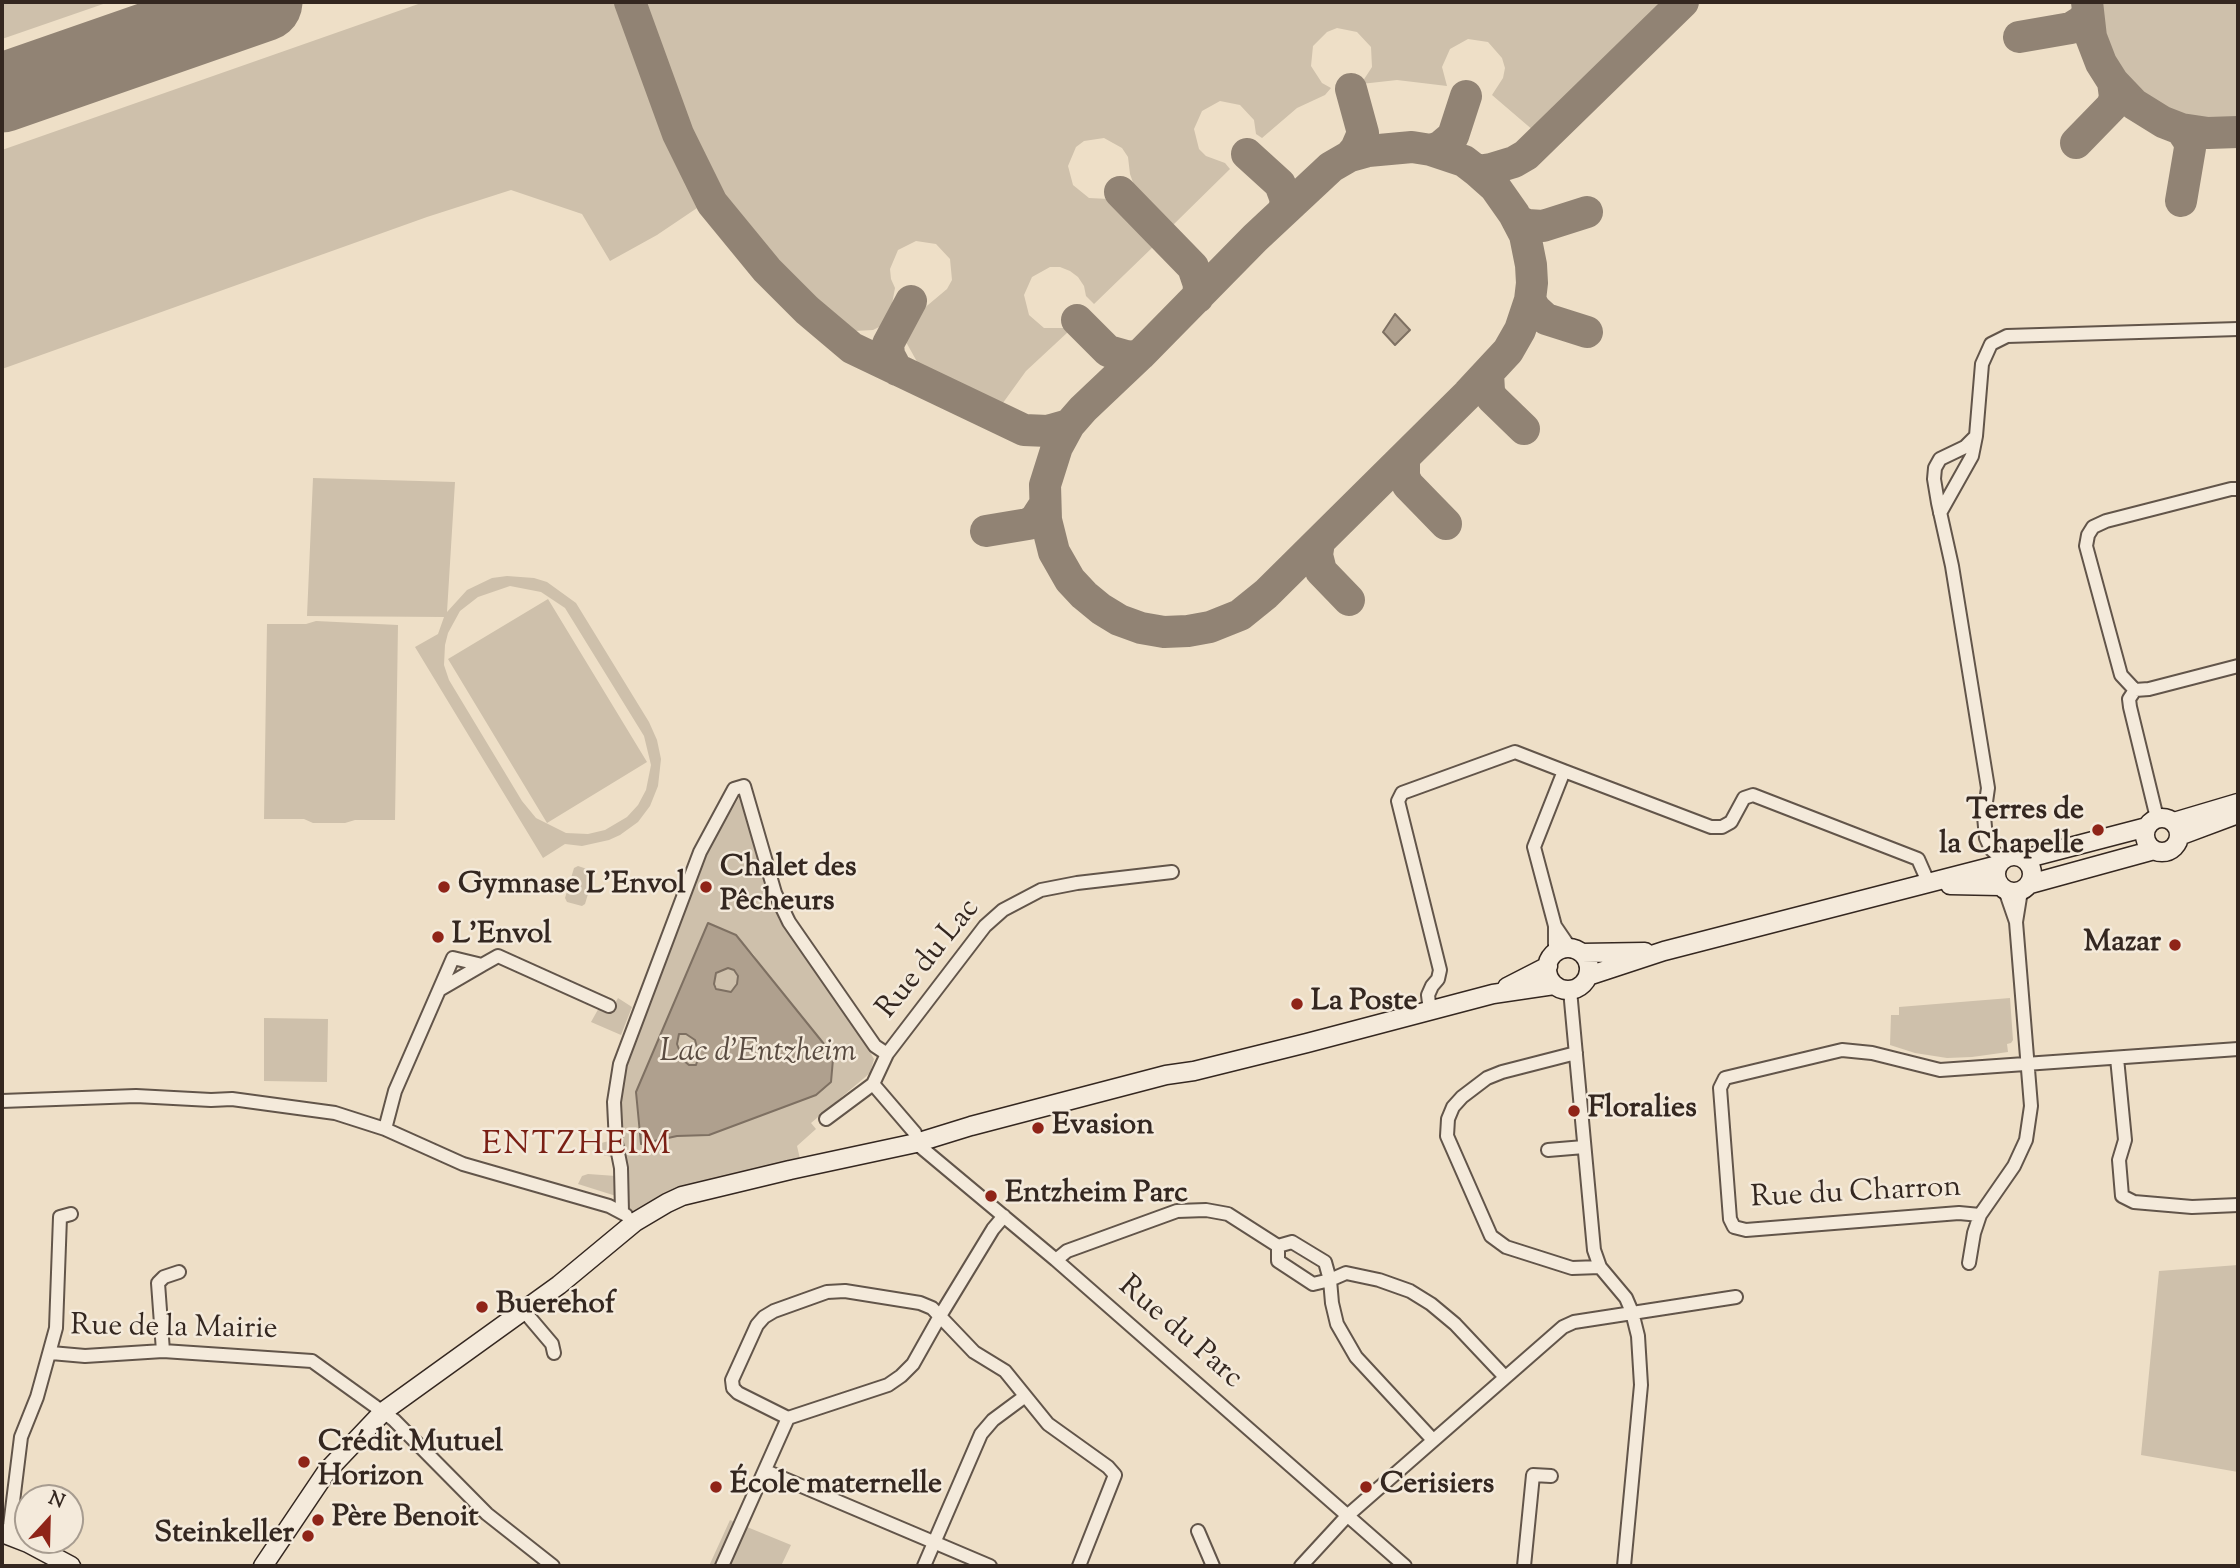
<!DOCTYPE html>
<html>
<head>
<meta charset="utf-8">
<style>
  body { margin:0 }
  #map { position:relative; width:2240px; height:1568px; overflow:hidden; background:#eedfc7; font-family:"Sorts Mill Goudy",serif }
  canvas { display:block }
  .frame { position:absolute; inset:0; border:4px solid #342720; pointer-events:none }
  .north { position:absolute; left:14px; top:1484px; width:70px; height:70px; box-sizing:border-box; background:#f4eadb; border:2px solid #a79c90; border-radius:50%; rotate:22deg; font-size:19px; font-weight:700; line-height:28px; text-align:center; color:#342720 }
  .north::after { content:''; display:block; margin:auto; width:24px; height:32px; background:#8f2418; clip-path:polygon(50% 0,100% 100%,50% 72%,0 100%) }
</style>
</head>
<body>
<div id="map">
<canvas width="2240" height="1568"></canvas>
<div class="frame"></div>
<div class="north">N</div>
</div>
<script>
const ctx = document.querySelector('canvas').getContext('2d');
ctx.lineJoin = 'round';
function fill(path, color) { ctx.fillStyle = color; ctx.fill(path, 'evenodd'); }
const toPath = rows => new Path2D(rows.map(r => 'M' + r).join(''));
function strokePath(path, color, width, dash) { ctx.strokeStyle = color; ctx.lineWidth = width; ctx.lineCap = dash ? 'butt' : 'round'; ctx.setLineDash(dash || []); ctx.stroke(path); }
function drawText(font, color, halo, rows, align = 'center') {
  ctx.font = font + ' "Sorts Mill Goudy",serif'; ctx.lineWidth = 5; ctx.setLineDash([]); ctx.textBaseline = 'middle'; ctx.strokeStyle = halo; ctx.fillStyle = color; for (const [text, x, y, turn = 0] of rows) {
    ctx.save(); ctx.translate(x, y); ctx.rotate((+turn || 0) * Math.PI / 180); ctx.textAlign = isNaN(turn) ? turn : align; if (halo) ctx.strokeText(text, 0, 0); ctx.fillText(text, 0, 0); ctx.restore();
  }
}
const green = toPath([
  [2,2,109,2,2,39],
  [424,2,617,2,660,127,700,206,657,235,610,261,582,214,511,190,427,217,2,369,2,150],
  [643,2,1662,2,1534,131,1492,95,1503,78,1505,68,1502,58,1488,42,1468,39,1450,49,1442,67,1447,86,1397,80,1361,84,1372,67,1371,47,1357,32,1337,28,1327,32,1313,46,1311,66,1322,83,1331,88,1325,95,1297,108,1262,138,1256,134,1254,120,1240,105,1220,101,1202,111,1194,129,1199,149,1206,156,1225,163,1230,169,1172,226,1136,191,1130,174,1128,157,1122,148,1104,138,1084,141,1076,147,1068,166,1073,185,1089,198,1109,199,1139,226,1155,245,1094,304,1086,296,1084,286,1078,277,1070,271,1060,267,1050,267,1032,277,1024,295,1029,315,1044,328,1065,328,1068,332,1026,371,1000,407,928,374,920,367,906,342,906,333,910,324,922,310,947,289,952,280,950,259,936,244,916,241,898,250,890,269,891,279,895,288,892,304,883,325,873,330,855,331,792,278,727,201,685,122],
  [2098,2,2238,2,2238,120,2198,122,2177,117,2144,97,2123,76,2105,44,2100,24],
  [313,478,455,482,447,612,467,590,492,578,507,576,534,578,547,582,576,603,649,722,657,740,661,759,658,786,650,806,638,822,620,835,609,840,582,846,565,844,543,858,415,647,438,634,444,617,307,616],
  [510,586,541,592,565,608,644,736,651,765,646,790,638,805,627,817,605,830,588,834,566,833,536,818,522,801,449,680,444,665,445,645,448,633,460,611,478,597],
  [548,599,647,762,547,823,448,659],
  [316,621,398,625,395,820,355,820,345,823,313,823,304,819,264,819,267,624,306,624],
  [741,794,779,920,844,1008,874,1059,870,1073,811,1123,816,1129,797,1146,801,1163,635,1214,619,1206,616,1196,578,1184,582,1176,588,1174,616,1176,614,1155,612,1157,603,1155,597,1144,613,1140,620,1082,705,856],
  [708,923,736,935,754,955,831,1082,816,1095,710,1135,677,1136,641,1144],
  [578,866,593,871,594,874,585,904,582,906,567,902,565,898,574,868],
  '714 980a12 12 0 1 1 24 0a12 12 0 1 1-24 0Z',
  [618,998,632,1007,621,1035,591,1022,600,1006,611,1011],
  [2010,998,2013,1040,2011,1043,2007,1044,2008,1052,1972,1057,1947,1058,1915,1053,1890,1045,1891,1015,1899,1015,1899,1007],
  [264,1018,328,1019,327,1082,264,1081],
  [679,1034,686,1034,695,1040,699,1055,696,1065,689,1065,683,1060,677,1044],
  [2238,1265,2238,1472,2141,1455,2159,1271],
  [730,1520,791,1545,781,1566,709,1566]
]);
const water = toPath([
  [1395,314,1410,330,1395,345,1383,332,1395,314],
  [708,923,736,935,824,1044,833,1059,831,1082,816,1095,709,1135,677,1136,641,1144,636,1092,708,923],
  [728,968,734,970,738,976,737,984,731,992,716,989,714,984,716,973,728,968],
  [679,1034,686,1034,695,1040,699,1055,696,1065,689,1065,683,1060,677,1044,679,1034]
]);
const taxiway = toPath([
  [630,2,678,134,712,203,767,270,807,310,852,348,1024,430,1048,431,1069,425],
  [2087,2,2091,37,2101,63,2113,82,2134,104,2163,122,2181,129,2208,133,2238,132],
  [2019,37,2071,28,2082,21,2087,14],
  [2181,129,2189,141,2190,148,2181,201],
  [2076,143,2112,106,2115,97,2113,82],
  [1431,150,1440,147,1453,136,1466,96],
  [1247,154,1280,184,1286,200,1284,210],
  [1350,156,1356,149,1363,133,1351,89],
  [1477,171,1495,187,1514,214,1525,235,1531,265,1532,283,1530,300,1520,330,1508,351,1468,394,1266,594,1240,615,1210,627,1188,631,1164,632,1141,628,1119,620,1101,609,1084,595,1070,580,1054,552,1046,520,1045,485,1057,447,1069,425,1083,409,1140,355,1255,238,1331,167,1350,156,1368,151,1412,147,1431,150,1464,161,1477,171,1491,169,1514,162,1526,155,1683,2],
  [1120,192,1193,267,1199,285,1198,297],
  [1517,220,1527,225,1543,226,1587,212],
  [1530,300,1535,309,1546,319,1587,332],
  [1077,320,1108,351,1129,357,1140,355],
  [897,370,889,355,888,344,911,301],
  [1488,373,1489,391,1492,398,1524,429],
  [1404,458,1404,477,1408,485,1446,524],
  [986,531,1028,524,1035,520,1044,506],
  [1319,542,1317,555,1321,571,1349,600]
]);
const runway = toPath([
  [2,93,263,2]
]);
const street = toPath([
  [2238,489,2231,489,2106,521,2093,527,2088,535,2086,546,2121,675,2135,690,2149,689,2238,666],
  [1940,513,1972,456,1976,436],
  [2135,690,2129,699,2130,707,2157,818],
  [2003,860,1991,849,1986,838,1984,816,1988,788,1952,566,1938,503,1934,479,1935,468,1940,459,1965,447,1976,436,1982,364,1991,344,2007,336,2238,329],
  [2016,922,2021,891],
  [1555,926,1570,948],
  [1555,953,1555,926,1534,847,1564,771,1711,827,1722,827,1731,822,1744,798,1753,795,1918,859,1929,884],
  [439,990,482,965],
  [1570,990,1594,1250,1600,1267,1626,1298,1632,1312,1638,1336,1641,1385,1624,1566],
  [1430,1011,1428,995,1432,986,1438,979,1440,970,1398,801,1402,793,1515,752,1564,771],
  [1576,1053,1502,1072,1487,1078,1462,1097,1453,1107,1448,1119,1447,1136,1491,1236,1506,1247,1572,1268,1600,1267],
  [2117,1058,2125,1140,2119,1160,2122,1196,2134,1202,2192,1207,2238,1205],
  [873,1084,915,1133,916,1143,1056,1260,1405,1566],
  [2,1101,136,1096,211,1100,232,1099,335,1113,385,1129,463,1164,609,1206,626,1215],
  [826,1119,873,1084,887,1054,985,926,1003,910,1041,890,1077,883,1172,872],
  [385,1129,395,1091,453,958,482,965,498,956,609,1006],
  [1548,1150,1584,1147],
  [622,1212,621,1168,616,1143,614,1102,620,1064,700,852,734,789,744,786,775,893,789,922,875,1046,887,1054],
  [1980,1215,1959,1213,1746,1230,1734,1227,1730,1219,1720,1088,1725,1078,1842,1050,1872,1053,1940,1070,2238,1049],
  [1292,1242,1325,1262,1330,1280,1313,1284,1278,1261,1278,1246,1292,1242],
  [1056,1260,1067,1251,1177,1211,1206,1210,1228,1214,1278,1246],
  [1969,1263,1974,1233,1980,1215,2014,1166,2026,1140,2031,1106,2016,922,2005,890],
  [524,1311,552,1344,554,1353],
  [163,1351,158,1283,164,1277,179,1272],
  [51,1353,85,1356,163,1351,312,1361,394,1420,487,1514,553,1566],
  [788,1418,738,1393,733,1388,732,1380,757,1325,764,1317,774,1311,827,1292,845,1291,920,1303,932,1308,974,1352,1005,1371,1048,1424,1108,1467,1115,1475,1079,1566],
  [1433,1440,1356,1357,1337,1324,1332,1303,1330,1280,1346,1273,1379,1280,1410,1291,1431,1304,1455,1324,1505,1377],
  [766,1471,990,1566],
  [1198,1531,1213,1566],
  [9,1534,21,1437,37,1397,56,1328,60,1217,71,1214],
  [722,1566,788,1418,888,1385,901,1376,913,1364,940,1316,993,1229,1004,1216],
  [924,1566,981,1434,993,1420,1024,1397],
  [1301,1566,1347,1516,1563,1327,1574,1322,1736,1297],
  [1524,1566,1533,1475,1551,1476]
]);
const secondary = toPath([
  '2145 835a17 17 0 1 1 34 0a17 17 0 1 1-34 0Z',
  [2174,822,2238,803],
  [2179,836,2238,814],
  '1996 874a18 18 0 1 1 36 0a18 18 0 1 1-36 0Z',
  [2024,859,2147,827],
  [2030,884,2154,850],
  [1950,885,2000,886],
  '1547 969a21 21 0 1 1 42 0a21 21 0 1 1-42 0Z',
  [1582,953,1645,952],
  [1588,976,1664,951,1998,865],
  [1507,987,1548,966],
  [2,1533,28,1543,71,1566],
  [263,1566,327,1471,384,1411,559,1285,635,1222,667,1203,682,1196,790,1170,916,1143,971,1126,1166,1075,1194,1071,1307,1043,1493,994,1554,985]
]);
const markers = [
  [2098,830,7,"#8f2418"],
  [444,887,7,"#8f2418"],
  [706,887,7,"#8f2418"],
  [438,937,7,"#8f2418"],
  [2175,945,7,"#8f2418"],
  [1297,1004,7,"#8f2418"],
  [1574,1111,7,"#8f2418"],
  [1038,1128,7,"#8f2418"],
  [991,1196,7,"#8f2418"],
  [482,1307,7,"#8f2418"],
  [304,1462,7,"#8f2418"],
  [716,1487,7,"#8f2418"],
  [1366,1487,7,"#8f2418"],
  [318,1520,7,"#8f2418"],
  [308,1536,7,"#8f2418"]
];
const poiNames = [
  ["Terres de",2084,813,"right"],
  ["la Chapelle",2084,847,"right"],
  ["Chalet des",720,870],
  ["Pêcheurs",720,904],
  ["Gymnase L'Envol",458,887],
  ["L'Envol",452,937],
  ["Mazar",2161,945,"right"],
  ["La Poste",1311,1004],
  ["Floralies",1588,1111],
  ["Evasion",1052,1128],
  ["Entzheim Parc",1005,1196],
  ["Buerehof",496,1307],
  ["Crédit Mutuel",318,1445],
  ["Horizon",318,1479],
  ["École maternelle",730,1487],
  ["Cerisiers",1380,1487],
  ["Père Benoit",332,1520],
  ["Steinkeller",294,1536,"right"]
];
const streetNames = [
  ["Rue du Lac",930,960,-51],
  ["Rue du Charron",1856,1195,-3],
  ["Rue de la Mairie",174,1330,1],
  ["Rue du Parc",1179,1334,41]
];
const waterNames = [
  ["Lac d'Entzheim",758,1055]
];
const quarterNames = [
  ["ENTZHEIM",577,1147]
];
fill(green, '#cec0ab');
fill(water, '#afa08e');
strokePath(water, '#7e7062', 2);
strokePath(taxiway, '#918374', 32);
strokePath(runway, '#918374', 79);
strokePath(street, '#62554a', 16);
strokePath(secondary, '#342720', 21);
strokePath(street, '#f4eadb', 12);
strokePath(secondary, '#f4eadb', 18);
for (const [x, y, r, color] of markers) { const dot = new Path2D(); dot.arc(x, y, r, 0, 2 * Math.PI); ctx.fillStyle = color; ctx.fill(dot); strokePath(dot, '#f4eadb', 2.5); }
drawText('bold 30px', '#342720', '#f4eadb', poiNames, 'left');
drawText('30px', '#342720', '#f4eadb', streetNames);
drawText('italic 32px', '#594b41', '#f4eadb', waterNames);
ctx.letterSpacing = '2px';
drawText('33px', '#7a1f14', '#f4eadb', quarterNames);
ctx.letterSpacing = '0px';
</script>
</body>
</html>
